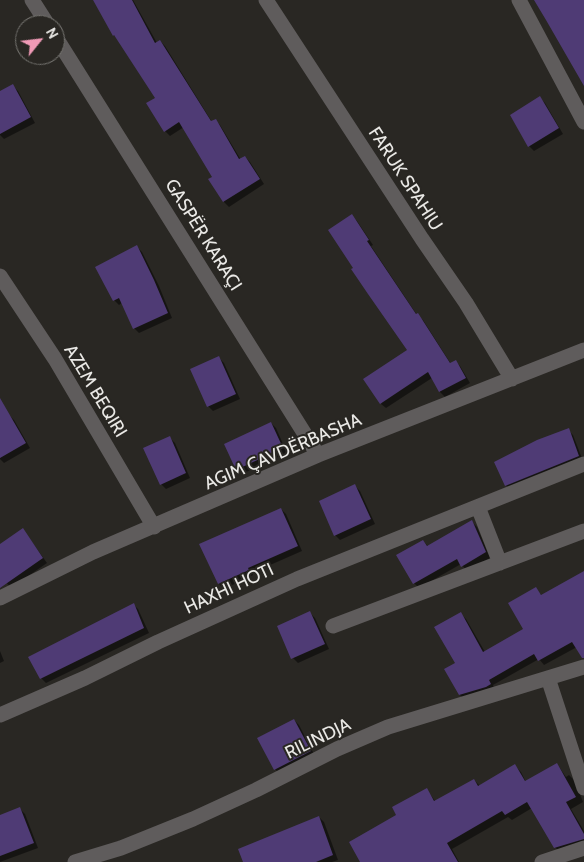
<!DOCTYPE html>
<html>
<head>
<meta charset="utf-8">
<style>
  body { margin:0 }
  #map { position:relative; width:584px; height:862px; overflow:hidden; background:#292723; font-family:Cabin,sans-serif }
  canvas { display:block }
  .north { position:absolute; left:15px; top:15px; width:50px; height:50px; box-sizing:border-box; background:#292723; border:1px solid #767571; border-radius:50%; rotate:61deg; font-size:14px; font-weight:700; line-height:20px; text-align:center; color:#eae9e6 }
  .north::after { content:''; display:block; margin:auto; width:18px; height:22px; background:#f09ab6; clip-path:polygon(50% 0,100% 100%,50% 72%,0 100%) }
</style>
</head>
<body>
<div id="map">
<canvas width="584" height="862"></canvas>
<div class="north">N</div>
</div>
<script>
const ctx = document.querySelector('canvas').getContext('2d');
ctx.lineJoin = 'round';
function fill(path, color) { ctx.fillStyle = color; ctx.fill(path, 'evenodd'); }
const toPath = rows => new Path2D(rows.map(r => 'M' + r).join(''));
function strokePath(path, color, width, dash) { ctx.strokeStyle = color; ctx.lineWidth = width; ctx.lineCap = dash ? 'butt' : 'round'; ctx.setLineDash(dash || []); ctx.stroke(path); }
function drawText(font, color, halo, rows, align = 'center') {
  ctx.font = font + ' Cabin,sans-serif'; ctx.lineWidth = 4; ctx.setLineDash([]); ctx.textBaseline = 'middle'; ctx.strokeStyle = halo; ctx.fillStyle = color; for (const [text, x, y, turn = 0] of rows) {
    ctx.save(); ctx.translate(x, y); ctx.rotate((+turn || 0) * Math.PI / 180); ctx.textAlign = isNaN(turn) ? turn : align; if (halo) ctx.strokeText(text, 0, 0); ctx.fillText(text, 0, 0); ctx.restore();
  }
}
const shadow = toPath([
  [94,0,133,0,157,43,160,41,165,46,212,122,215,120,220,125,241,160,245,157,250,162,264,184,229,207,224,202,214,177,184,127,170,136,165,131,156,98,118,40,114,35],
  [13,86,18,91,35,123,4,139,0,135,0,93],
  [540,98,545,103,563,134,534,151,529,146],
  [352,216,357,221,373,245,371,246,417,315,423,320,451,364,455,361,460,366,470,383,445,397,440,392,432,378,386,408,381,404,409,350,354,268],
  [137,247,142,252,159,286,172,318,139,333,134,328,122,303,119,305,114,300],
  [219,358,224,363,240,399,213,411,208,406],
  [9,415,14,420,30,448,4,463,0,459,0,420],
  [271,423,276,428,287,453,242,474,237,469],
  [568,430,573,435,583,461,511,490,506,485],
  [170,438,175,443,190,478,166,489,161,484],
  [355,486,360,491,375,524,340,540,335,535],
  [281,509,286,514,302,551,252,573,253,575,224,589,219,584],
  [472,522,477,527,490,558,467,571,461,564,419,588,414,583,423,541,429,547],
  [27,535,47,563,11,588,0,575,0,545],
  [584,572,584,656,577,647,544,665,539,659,493,685,495,690,465,700,460,695,456,663,461,614,466,619,485,652,525,629,536,589,542,596],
  [133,604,138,609,149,633,46,683,41,678],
  [310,613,315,618,329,649,298,663,293,658],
  [0,651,4,661,0,663],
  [294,720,299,725,315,756,280,774,275,769],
  [557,764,566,777,569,775,575,781,583,802,571,809,584,831,584,846,561,854,555,847,532,808,512,820,508,817,452,849,459,862,383,862,426,789,436,802,474,780,480,786,515,766,521,772,526,782],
  [20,809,25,814,38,848,0,862,0,816],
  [319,817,324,822,338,860,332,862,245,862]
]);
const building = toPath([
  [93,0,132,0,155,43,160,40,211,121,216,119,239,159,245,156,260,179,223,202,208,179,212,177,179,122,164,132,146,103,155,98,114,35,113,36],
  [534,0,584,0,584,86,546,20],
  [13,84,31,117,0,134,0,91],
  [540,96,559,128,528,147,510,115],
  [352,214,369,240,367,241,416,314,418,313,450,363,456,360,466,378,439,392,428,372,380,404,363,379,407,350,368,294,351,269,353,268,328,230],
  [137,245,154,280,168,313,133,329,119,298,113,301,95,267],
  [219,356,236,394,207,407,190,369],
  [0,398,26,443,0,458],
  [271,422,283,448,236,470,224,444],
  [569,428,579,456,505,486,494,462,537,440],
  [170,436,186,473,160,485,143,448],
  [355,484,371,519,334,536,319,501],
  [281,508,298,546,248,568,249,570,218,584,199,544],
  [472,520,486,552,461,567,457,559,413,584,396,555,423,540,427,546],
  [23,528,43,558,0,588,0,544],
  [584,571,584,658,582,658,572,642,538,661,534,654,489,680,491,684,486,687,459,695,444,669,455,663,434,627,461,612,483,652,523,629,508,603,536,587,541,595],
  [134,603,144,628,40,679,28,657],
  [310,611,325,644,291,659,277,626],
  [294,719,311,751,274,770,257,738],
  [557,763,576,797,566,802,584,834,584,839,554,848,527,802,505,815,502,811,447,843,458,862,360,862,349,842,396,815,392,807,427,788,434,801,474,779,478,786,515,764,525,781],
  [20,807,34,843,0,856,0,815],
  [319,816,333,855,316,862,243,862,238,849]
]);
const minor = toPath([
  [32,0,48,25],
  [266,0,422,239,466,303,512,379],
  [519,0,584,122],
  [55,36,318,455],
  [0,276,55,359,154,527],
  [478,507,500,563],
  [0,598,93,552,318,455,584,350],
  [333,626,584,531],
  [548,678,584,788],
  [0,715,85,678,158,642,297,579,584,464],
  [75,862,121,848,193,819,256,790,337,749,388,727,584,667],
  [542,862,584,848]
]);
const streetNames = [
  ["FARUK SPAHIU",405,179,57],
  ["GASPËR KARAÇI",203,235,58],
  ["AZEM BEQIRI",95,391,59],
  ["AGIM ÇAVDËRBASHA",283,452,-23],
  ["HAXHI HOTI",229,589,-25],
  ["RILINDJA",318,739,-26]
];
fill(shadow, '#0007');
fill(building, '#4f3b75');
strokePath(minor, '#5f5c5c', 15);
drawText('18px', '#eae9e6', '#292723', streetNames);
</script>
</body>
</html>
